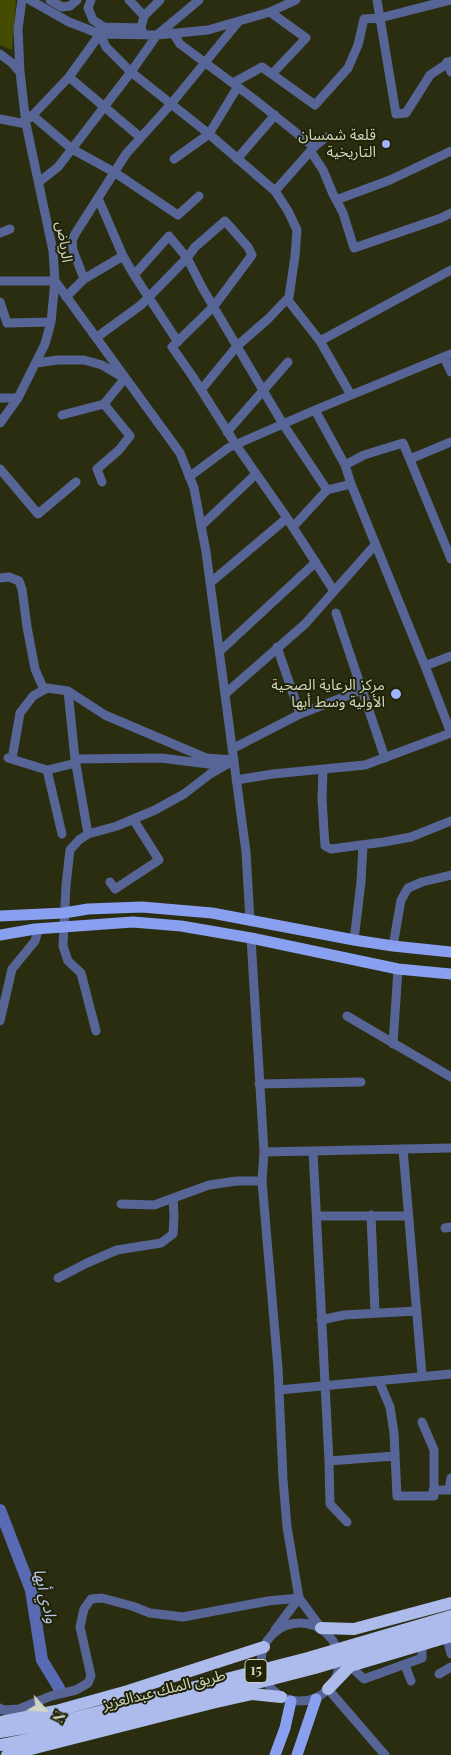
<!DOCTYPE html>
<html>
<head>
<meta charset="utf-8">
<style>
  body { margin:0 }
  #map { position:relative; width:451px; height:1755px; overflow:hidden; background:#2a2d10; font-family:"Playfair Display",serif }
  canvas { display:block }
  .north { position:absolute; left:20px; top:1685px; width:50px; height:50px; -webkit-text-stroke:4px #202406; paint-order:stroke; rotate:116deg; font-size:14px; font-weight:700; line-height:20px; text-align:center; color:#d0d4c2 }
  .north::after { content:''; display:block; margin:auto; width:18px; height:22px; background:#d0d4c2; clip-path:polygon(50% 0,100% 100%,50% 72%,0 100%) }
</style>
</head>
<body>
<div id="map">
<canvas width="451" height="1755"></canvas>
<div class="north">N</div>
</div>
<script>
const ctx = document.querySelector('canvas').getContext('2d');
ctx.lineJoin = 'round';
function fill(path, color) { ctx.fillStyle = color; ctx.fill(path, 'evenodd'); }
const toPath = rows => new Path2D(rows.map(r => 'M' + r).join(''));
function strokePath(path, color, width, dash) { ctx.strokeStyle = color; ctx.lineWidth = width; ctx.lineCap = dash ? 'butt' : 'round'; ctx.setLineDash(dash || []); ctx.stroke(path); }
function drawText(font, color, halo, rows, align = 'center') {
  ctx.font = font + ' "Playfair Display","Noto Sans Arabic",serif'; ctx.lineWidth = 4; ctx.setLineDash([]); ctx.textBaseline = 'middle'; ctx.strokeStyle = halo; ctx.fillStyle = color; for (const [text, x, y, turn = 0] of rows) {
    ctx.save(); ctx.translate(x, y); ctx.rotate((+turn || 0) * Math.PI / 180); ctx.textAlign = isNaN(turn) ? turn : align; if (halo) ctx.strokeText(text, 0, 0); ctx.fillText(text, 0, 0); ctx.restore();
  }
}
const green = toPath([
  [0,0,16,0,12,50,0,45]
]);
const river = toPath([
  [0,1510,31,1590,42,1660,59,1688]
]);
const minor = toPath([
  [30,0,69,22,100,34,157,35,208,30,270,12,296,0],
  [50,0,62,7,70,6,77,0],
  [91,0,88,8,93,20,104,27,141,28],
  [129,0,144,16,141,28,143,33],
  [377,0,396,114,406,113,430,75,451,61],
  [270,12,306,38,272,74],
  [144,16,160,0],
  [173,33,180,44,254,99,314,147],
  [100,34,106,47,131,72,209,134,237,88],
  [0,54,12,63,20,72],
  [447,62,451,72],
  [69,77,140,137],
  [233,83,262,67,315,105,348,68,358,45,364,19,380,18,450,0],
  [32,115,72,149,114,172,178,215,199,196],
  [30,118,69,77,100,34],
  [0,119,26,124],
  [311,152,323,170,333,194,343,213,354,248,441,218,451,213],
  [174,159,209,134,275,191,288,211,297,230,295,256,289,297,268,319,237,346,201,390],
  [237,159,275,115],
  [39,182,58,167,131,72,157,35,199,0],
  [275,191,314,147,326,137],
  [98,198,123,256,134,275,178,342],
  [336,200,390,180,451,151],
  [0,233,10,229],
  [134,275,169,236,187,258,203,289,283,424,327,490],
  [84,279,73,250,72,241,75,234,126,154,171,104,239,21],
  [0,281,55,281,180,453,194,488,206,552,246,852,250,921],
  [66,297,84,279,123,256],
  [287,299,320,341,351,395],
  [0,302,7,323,51,322],
  [97,337,141,305,187,258,195,247,225,221,248,247,252,255,214,306,172,347,193,377,236,445,285,515,334,591],
  [320,341,451,270],
  [444,357,451,372],
  [36,363,58,360,84,360,102,365,122,377],
  [0,398,18,398],
  [62,415,104,404,125,378],
  [0,423,18,398,45,344,51,322,55,281,53,251,26,124,20,72,18,29,22,0],
  [227,432,288,362],
  [410,459,451,442],
  [345,465,364,455,403,443,451,559],
  [0,469,38,514,76,482],
  [189,477,228,448,315,410,451,354],
  [102,482,97,469,119,450,130,436,104,404],
  [201,526,256,474],
  [293,527,327,490,351,484],
  [0,578,9,577,19,581,22,589,27,627,35,669,44,690],
  [210,583,287,518],
  [336,613,385,758],
  [277,647,300,714],
  [220,651,316,562],
  [425,666,451,656],
  [68,691,75,759,88,834],
  [225,694,305,624,375,545],
  [232,749,300,714,362,690],
  [8,758,47,770,76,763],
  [12,759,20,713,33,696,47,688,68,691,105,715,206,758,234,760],
  [75,759,161,758,224,766],
  [47,770,62,834],
  [323,770,322,799,325,846,331,849,384,842,411,837,451,821],
  [236,780,273,774,365,765,451,733,425,666,351,484,345,465,315,410],
  [110,882,115,889,159,860,133,819],
  [251,938,262,1119,264,1152,262,1181,278,1368,283,1479,287,1527,299,1598,321,1628],
  [354,940,361,882,363,845],
  [393,946,401,900,408,888,422,882,451,875],
  [347,1016,451,1077],
  [0,1021,12,969,35,941,37,934,35,929],
  [96,1031,81,973,68,961,63,946,66,885,70,850,79,840,88,834,117,826,155,810,184,794,210,774,234,760],
  [393,1044,398,969],
  [259,1084,361,1082],
  [403,1149,422,1375],
  [313,1151,329,1461,330,1504,347,1522],
  [264,1152,451,1148],
  [121,1204,154,1205,209,1185,237,1181,262,1181],
  [371,1215,375,1312],
  [317,1216,408,1216],
  [445,1228,451,1227],
  [58,1278,87,1263,117,1250,161,1243,173,1234,174,1216,173,1198],
  [321,1320,344,1315,416,1311],
  [379,1381,390,1407,394,1433,397,1496,434,1496,434,1450,422,1422],
  [279,1390,451,1374],
  [329,1461,394,1456],
  [433,1490,449,1490,451,1478],
  '261 1662a39 39 0 1 1 78 0a39 39 0 1 1-78 0Z',
  [275,1630,299,1598],
  [447,1638,451,1654],
  [405,1665,411,1681],
  [350,1666,364,1679,422,1658,422,1645],
  [439,1674,451,1667],
  [328,1689,385,1755],
  [0,1708,2,1710,19,1709],
  [6,1720,19,1709,51,1696,76,1690,88,1683,91,1676,80,1627,84,1609,91,1599,102,1598,132,1606,150,1613,183,1617,268,1601,299,1598]
]);
const major = toPath([
  [0,916,64,913,88,909,142,907,212,913,354,940,393,946,451,952],
  [0,935,35,929,133,922,181,926,251,938,398,969,451,974],
  [275,1755,285,1728,291,1701],
  [297,1755,316,1699]
]);
const highway = toPath([
  [321,1628,354,1629,451,1603],
  [328,1689,350,1666,451,1636],
  [0,1722,56,1711,128,1691,264,1647],
  [0,1732,59,1722],
  [0,1745,62,1733],
  [7,1755,212,1703,252,1694,281,1697]
]);
const highwayBridge = toPath([
  [59,1722,308,1658,451,1616],
  [62,1733,315,1668,451,1627]
]);
const markers = [
  [386,144,5,"#9eb3fd"],
  [396,694,6,"#9eb3fd"]
];
const shields = [
  [256,1671,22]
];
const shieldNames = [
  ["15",256,1671]
];
const poiNames = [
  ["قلعة شمسان",376,135],
  ["التاريخية",376,152],
  ["مركز الرعاية الصحية",385,685],
  ["الأولية وسط أبها",385,702]
];
const streetNames = [
  ["الرياض",64,242,81],
  ["طريق الملك عبدالعزيز",164,1690,-14]
];
const waterNames = [
  ["وادي أبها",45,1596,76]
];
fill(green, '#454c02');
strokePath(river, '#586ab4', 12);
strokePath(minor, '#576596', 9);
strokePath(major, '#899ff0', 11);
strokePath(highway, '#acbbeb', 12);
strokePath(highwayBridge, '#acbbeb', 12);
for (const [x, y, r, color] of markers) { const dot = new Path2D(); dot.arc(x, y, r, 0, 2 * Math.PI); ctx.fillStyle = color; ctx.fill(dot); strokePath(dot, '#202406', 2); }
for (const [x, y, w] of shields) { const box = new Path2D(); box.roundRect(x - w / 2, y - 11.5, w, 23, 4); ctx.fillStyle = '#202406'; ctx.fill(box); strokePath(box, '#d0d4c2', 1); }
drawText('bold 14px', '#d0d4c2', null, shieldNames);
drawText('15px', '#d0d4c2', '#202406', poiNames, 'right');
drawText('15px', '#d0d4c2', '#202406', streetNames);
drawText('italic 16px', '#b9c6ee', '#202406', waterNames);
</script>
</body>
</html>
